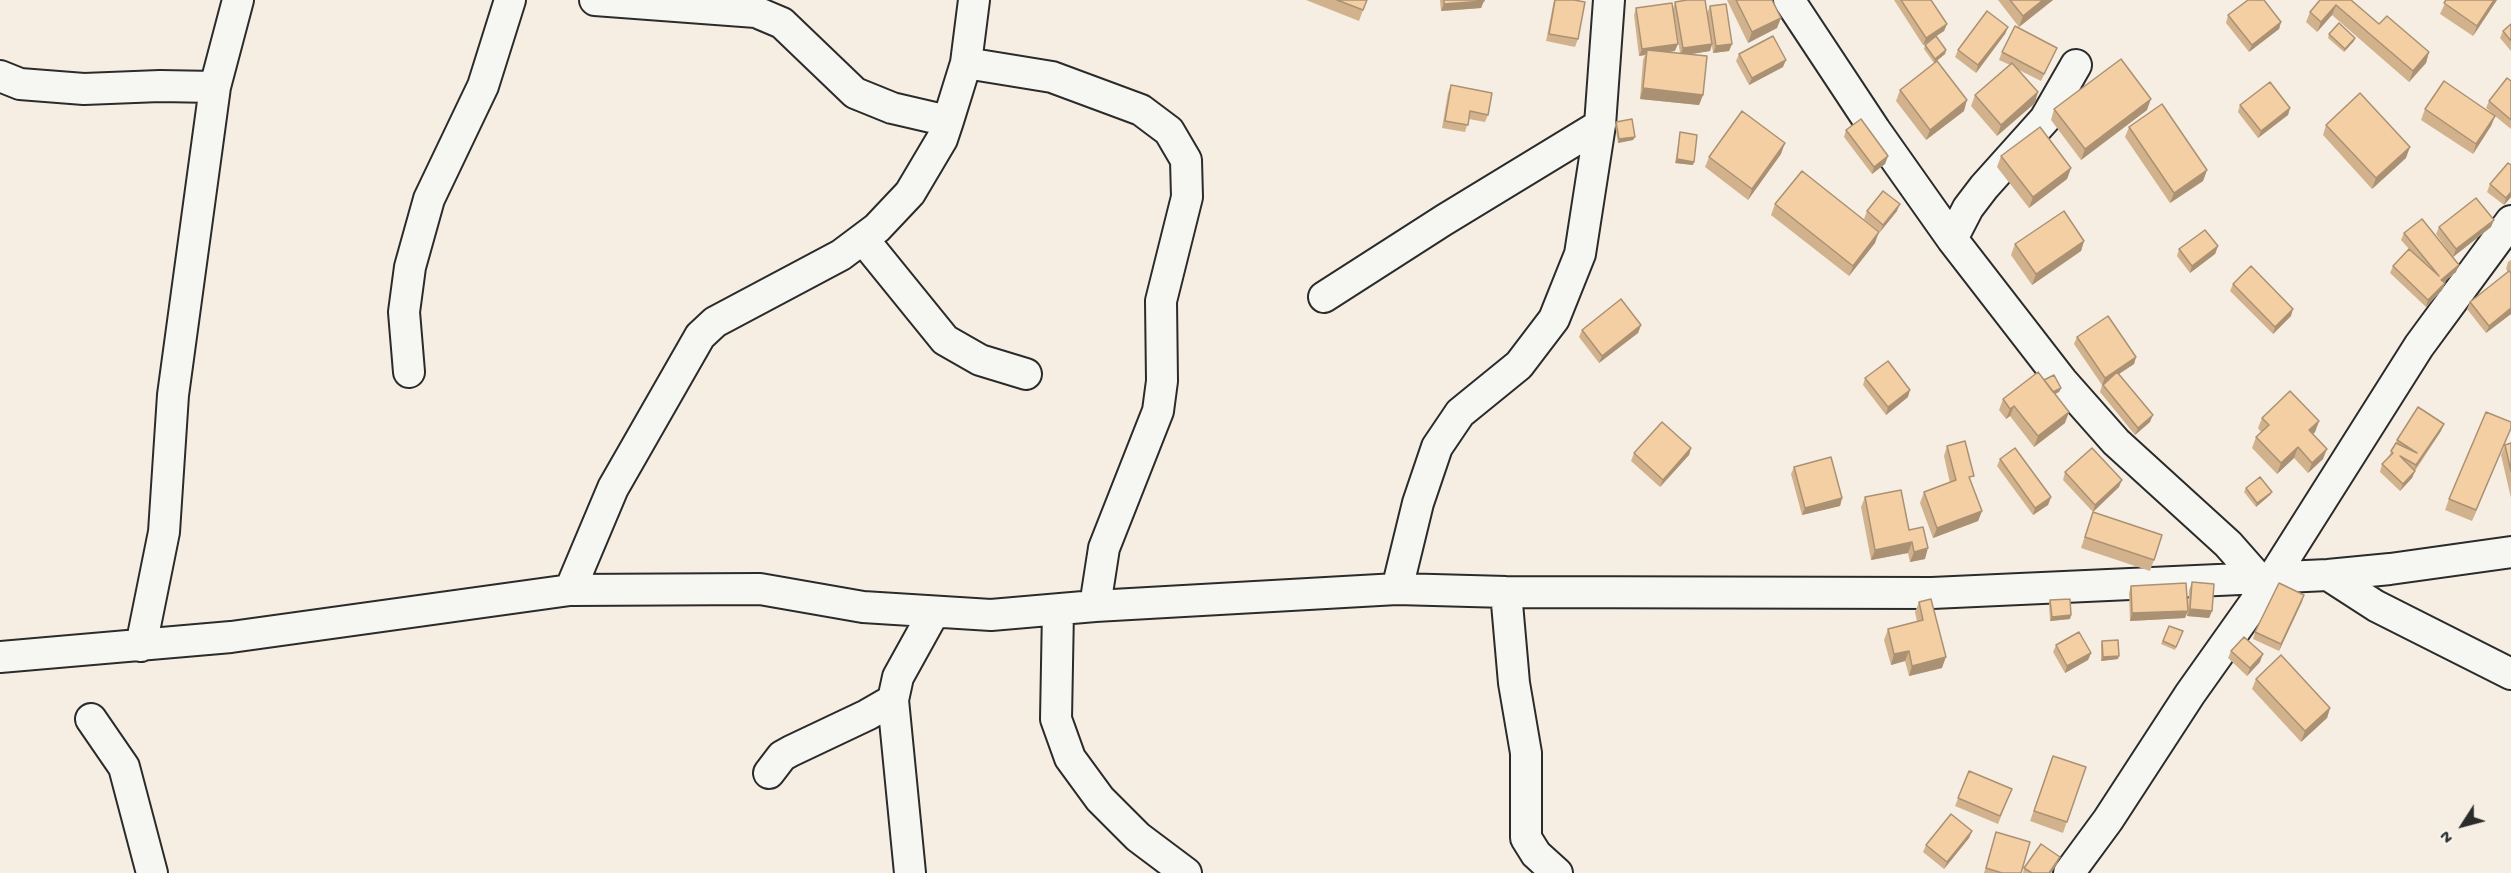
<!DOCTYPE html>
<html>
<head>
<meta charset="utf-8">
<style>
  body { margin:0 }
  #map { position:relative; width:2511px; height:873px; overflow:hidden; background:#f6eee2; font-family:"Gochi Hand",sans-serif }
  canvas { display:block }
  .north { position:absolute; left:2433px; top:795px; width:60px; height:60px; -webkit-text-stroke:4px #f6f6f2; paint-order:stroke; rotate:234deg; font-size:16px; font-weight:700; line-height:24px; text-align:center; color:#2b2b2b }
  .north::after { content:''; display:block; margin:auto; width:21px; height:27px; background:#2b2b2b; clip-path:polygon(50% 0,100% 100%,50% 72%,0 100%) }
</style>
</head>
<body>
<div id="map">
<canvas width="2511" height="873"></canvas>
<div class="north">N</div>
</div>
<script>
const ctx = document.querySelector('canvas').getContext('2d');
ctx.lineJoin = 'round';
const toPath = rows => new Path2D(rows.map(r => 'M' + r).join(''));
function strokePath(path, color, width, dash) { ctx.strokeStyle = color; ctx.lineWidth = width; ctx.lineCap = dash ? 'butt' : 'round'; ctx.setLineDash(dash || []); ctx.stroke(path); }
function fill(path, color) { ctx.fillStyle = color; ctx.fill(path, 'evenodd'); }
const minor = toPath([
  [595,0,756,12,782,23,855,93,892,108,948,121],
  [1789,0,1875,130,1952,239,2062,381,2116,442,2228,544,2258,578],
  [966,63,1052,77,1141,110,1169,131,1186,160,1187,197,1161,301,1162,381,1158,411,1104,548,1095,606],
  [0,76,20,84,84,89,160,86,215,87],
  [863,239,945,340,980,360,1026,374],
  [1952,239,1968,208,1984,187,2045,119,2076,65],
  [1324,297,1444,220,1600,125],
  [409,372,404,312,410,267,429,199,483,86,510,0],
  [2328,575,2376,606,2511,674],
  [1397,589,1418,503,1437,447,1460,413,1519,365,1554,319,1580,254,1600,125,1609,0],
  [570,590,613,488,700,336,715,322,841,255,877,228,910,193,942,139,948,121,966,63,974,0],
  [1506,592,1514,683,1526,753,1526,838,1536,854,1557,873],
  [1058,610,1056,719,1070,758,1100,799,1138,837,1186,873],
  [141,646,164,532,173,395,215,87,238,0],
  [0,657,231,637,570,590,760,589,863,607,991,615,1095,606,1397,589,1506,592,1932,593,2328,575,2390,569,2511,552],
  [91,719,124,767,152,873],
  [769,773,782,756,791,751,867,715,893,700],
  [910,873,893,700,898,677,934,612],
  [2069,873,2108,820,2190,694,2273,577,2419,346,2511,221]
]);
const wall = toPath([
  [1306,0,1367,0,1359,21],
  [1440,0,1484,0,1481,8,1441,11],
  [1554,0,1574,0,1578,39,1575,47,1546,41],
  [1727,0,1772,0,1777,28,1748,43],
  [1894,0,1931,0,1947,24,1944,31,1936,36,1946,50,1945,54,1934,63,1924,49,1925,45,1935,37,1923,45],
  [1998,0,2053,0,2019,27],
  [2351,0,2379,24,2429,52,2426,63,2409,82,2332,15,2317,32,2306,22,2310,12],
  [2444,0,2497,0,2473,36,2440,14,2446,1],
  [1675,2,1707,13,1710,6,1732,44,1729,51,1713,53,1712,45,1710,51,1690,54,1703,95,1699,105,1640,99,1643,60,1645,55,1639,56,1634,15,1636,8,1673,9],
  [1675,21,1680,53,1667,52,1675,51],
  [2228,15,2281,22,2279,29,2249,52,2226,23],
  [2511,24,2511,51,2500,38,2503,31],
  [2008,27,2005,34,1976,73,1955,57,1958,50],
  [2329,34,2355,38,2354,41,2344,52,2328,38],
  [2002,52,2054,55,2041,81,2019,70,2035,103,1997,136,1971,106,1975,95,2010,65,1999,60],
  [1739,54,1783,67,1749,85,1736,61],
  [2511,81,2511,129,2495,116,2491,126,2473,154,2421,120,2425,109,2493,114,2486,108,2489,101],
  [1451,85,1488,115,1485,122,1469,119,1465,132,1442,128,1448,93],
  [1900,90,1964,111,1926,140,1896,101],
  [2240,105,2290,108,2288,115,2258,138,2238,112],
  [2054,109,2147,110,2081,160,2051,120],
  [1616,122,1635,137,1633,140,1618,143,1615,125],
  [2326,125,2406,158,2372,189,2323,135],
  [2129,127,2207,170,2203,181,2170,203,2125,137],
  [1846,130,1888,156,1885,164,1872,174,1844,137],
  [1680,132,1693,165,1675,163],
  [1781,154,1748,200,1705,167,1709,157],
  [2001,156,2071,168,2067,179,2029,208,1997,167],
  [2511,165,2511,197,2504,205,2487,192,2490,184],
  [1775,204,1875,243,1849,276,1771,215],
  [1867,211,1897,211,1880,232,1864,219],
  [2439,227,2491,227,2453,257,2436,234],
  [2404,233,2456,272,2444,282,2445,283,2442,290,2426,307,2390,273,2393,266,2409,249,2401,240],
  [2084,241,2081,251,2032,285,2011,255,2015,244],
  [2218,246,2215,254,2190,273,2177,256,2179,249],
  [2511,260,2511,314,2486,333,2467,309,2470,302,2508,272,2506,269,2508,262],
  [2233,284,2291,316,2273,334,2230,291],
  [1641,325,1638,333,1599,363,1579,337,1582,330],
  [2077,337,2136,357,2134,364,2119,374,2150,422,2135,435,2100,392,2102,385,2074,344],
  [1865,378,1908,397,1886,415,1863,385],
  [2044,380,2061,388,2059,392,2055,394,2065,423,2034,447,2010,416,2006,419,1999,410,2003,399],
  [2262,418,2319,421,2315,432,2313,434,2323,459,2308,473,2294,458,2277,474,2252,448,2256,437,2261,432,2258,428],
  [2511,422,2472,521,2445,510,2449,499],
  [2441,431,2415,471,2412,478,2400,491,2380,472,2382,464,2389,456,2397,440],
  [2511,443,2511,498,2501,455,2505,445],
  [1947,446,1971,482,1982,511,1978,521,1933,538,1920,503,1924,492,1950,483,1944,456],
  [1691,448,1689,455,1660,487,1631,461,1634,453],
  [2000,459,2051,497,2048,505,2033,515,1997,466],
  [1794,467,1842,498,1840,506,1802,515,1791,474],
  [2065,472,2119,487,2093,512,2063,480],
  [2246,488,2272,492,2270,495,2256,507,2244,492],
  [1865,497,1909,530,1925,559,1910,562,1908,553,1871,560,1861,507],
  [2089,523,2154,560,2150,571,2081,548],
  [2192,582,2212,611,2209,618,2187,616,2187,611,2185,618,2130,621,2129,593,2131,586,2188,609,2189,590],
  [2304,595,2279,651,2253,639,2255,632],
  [2050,600,2071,615,2070,619,2050,621,2049,604],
  [1919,602,1942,668,1909,676,1905,661,1891,665,1884,640,1888,629,1917,621,1915,612],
  [2169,626,2183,631,2175,650,2161,644],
  [2102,641,2118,659,2101,661,2101,645],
  [2056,645,2091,653,2088,660,2065,673,2053,652],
  [2231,651,2260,662,2247,676,2228,658],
  [2256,679,2330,708,2327,718,2301,742,2252,689],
  [2053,756,2086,767,2063,833,2030,821],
  [1969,771,2012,789,1998,824,1955,806],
  [1972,831,1969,838,1944,869,1923,852,1926,845],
  [1996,832,2021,873,1984,873],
  [2057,864,2051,873,2023,873,2024,868]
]);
const shadedWall = toPath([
  [2043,0,2053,0,2019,27,2023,16],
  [2494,0,2497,0,2473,36,2477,26],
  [1484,1,1481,8,1441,11,1444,4],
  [2336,5,2332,15,2317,32,2321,22],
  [1781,18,1777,28,1748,43,1752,32],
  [2281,22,2279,29,2249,52,2252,45],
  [1947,24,1944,31,1923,45,1926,38],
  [2008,27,2005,34,1976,73,1978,65],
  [2355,38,2354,41,2344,52,2345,49],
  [1678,44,1675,51,1647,55,1647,50,1645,55,1639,56,1642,49],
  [1712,44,1710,51,1680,56,1683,48],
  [1732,44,1729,51,1713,53,1716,46],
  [1946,50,1945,54,1934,63,1935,59],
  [2429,52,2426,63,2409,82,2413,71],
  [1786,60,1783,67,1749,85,1752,78],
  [1643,88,1703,95,1699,105,1640,99],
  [2038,92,2035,103,1997,136,2001,125],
  [2151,99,2147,110,2081,160,2085,149],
  [1967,100,1964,111,1926,140,1930,130],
  [2290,108,2288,115,2258,138,2261,131],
  [2495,116,2491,126,2473,154,2476,144],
  [1635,137,1633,140,1618,143,1619,139],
  [1785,143,1781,154,1748,200,1752,189],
  [2410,147,2406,158,2372,189,2376,178],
  [1888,156,1885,164,1872,174,1874,167],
  [1677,159,1694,162,1693,165,1675,163],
  [2071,168,2067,179,2029,208,2033,197],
  [2207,170,2203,181,2170,203,2174,193],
  [2511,192,2511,197,2504,205,2506,198],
  [1900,204,1897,211,1880,232,1883,225],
  [2494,220,2491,227,2453,257,2456,249],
  [1879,232,1875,243,1849,276,1853,266],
  [2084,241,2081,251,2032,285,2036,274],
  [2218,246,2215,254,2190,273,2192,266],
  [2459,265,2456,272,2438,287,2441,280],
  [2445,283,2442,290,2426,307,2428,300],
  [2511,308,2511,314,2486,333,2489,326],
  [2293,309,2291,316,2273,334,2275,327],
  [1641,325,1638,333,1599,363,1602,356],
  [2136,357,2134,364,2102,385,2105,378],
  [2061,388,2059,392,2048,397,2049,394],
  [1910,390,1908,397,1886,415,1888,407],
  [2014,406,2010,416,2006,419,2010,409],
  [2069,412,2065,423,2034,447,2038,436],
  [2153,415,2150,422,2135,435,2138,428],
  [2319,421,2315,432,2306,441,2309,430],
  [2444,424,2441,431,2413,472,2416,465],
  [2511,428,2472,521,2476,510],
  [2298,447,2294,458,2277,474,2281,463],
  [1691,448,1689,455,1660,487,1663,480],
  [2327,449,2323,459,2308,473,2312,463],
  [2415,471,2412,478,2400,491,2403,484],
  [2122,480,2119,487,2093,512,2095,505],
  [2272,492,2270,495,2256,507,2257,503],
  [2051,497,2048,505,2033,515,2035,508],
  [1842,498,1840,506,1802,515,1805,508],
  [1982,511,1978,521,1933,538,1937,528],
  [1912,542,1908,553,1871,560,1875,550],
  [1928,548,1925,559,1910,562,1914,552],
  [2304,595,2302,602,2279,651,2281,644],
  [2190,609,2212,611,2209,618,2187,616],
  [2188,611,2185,618,2130,621,2132,613],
  [2071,615,2070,619,2050,621,2052,617],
  [1909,651,1905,661,1891,665,1894,654],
  [2091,653,2088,660,2065,673,2067,666],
  [2263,654,2260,662,2247,676,2250,668],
  [2119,656,2118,659,2101,661,2103,657],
  [1946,657,1942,668,1909,676,1912,666],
  [2330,708,2327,718,2301,742,2305,731],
  [1972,831,1969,838,1944,869,1947,862],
  [2060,857,2057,864,2051,873,2049,873]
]);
const building = toPath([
  [1337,0,1367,0,1363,10,1337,0],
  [1444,0,1484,0,1484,1,1444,4,1444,0],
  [1555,0,1574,0,1585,2,1578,39,1549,34,1555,0],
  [1687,0,1705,0,1712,44,1683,48,1675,2,1687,0],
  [1736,0,1772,0,1781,18,1752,32,1736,0],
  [1901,0,1931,0,1947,24,1926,38,1901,0],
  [2010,0,2043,0,2023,16,2010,0],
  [2248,0,2264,0,2281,22,2252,45,2228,15,2248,0],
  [2320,0,2351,0,2379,24,2387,16,2429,52,2413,71,2336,5,2321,22,2310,12,2320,0],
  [2446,0,2494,0,2477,26,2444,3,2446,0],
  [1672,3,1678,44,1642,49,1636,8,1672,3],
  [1726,4,1732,44,1716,46,1710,6,1726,4],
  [1987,11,2008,27,1978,65,1958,50,1987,11],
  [2339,23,2355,38,2345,49,2329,34,2339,23],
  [2511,24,2511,41,2503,31,2511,24],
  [2015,26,2057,48,2044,74,2002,52,2015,26],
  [1773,36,1786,60,1752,78,1739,54,1773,36],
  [1936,36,1946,50,1935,59,1925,45,1936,36],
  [1647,50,1707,56,1703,95,1643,88,1647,50],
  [2121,59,2151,99,2085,149,2054,109,2121,59],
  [1937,61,1967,100,1930,130,1900,90,1937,61],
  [2012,63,2038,92,2001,125,1975,95,2012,63],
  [2507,78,2511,81,2511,120,2489,101,2507,78],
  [2444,81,2495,116,2476,144,2425,109,2444,81],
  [2270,82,2290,108,2261,131,2240,105,2270,82],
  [1451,85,1492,93,1488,115,1470,111,1468,125,1445,121,1451,85],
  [2360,93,2410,147,2376,178,2326,125,2360,93],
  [2162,104,2207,170,2174,193,2129,127,2162,104],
  [1742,111,1785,143,1752,189,1709,157,1742,111],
  [1632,119,1635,137,1619,139,1616,122,1632,119],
  [1861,119,1888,156,1874,167,1846,130,1861,119],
  [2040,127,2071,168,2033,197,2001,156,2040,127],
  [1680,132,1697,135,1694,162,1677,159,1680,132],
  [2508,163,2511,165,2511,192,2506,198,2490,184,2508,163],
  [1802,171,1879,232,1853,266,1775,204,1802,171],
  [1883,191,1900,204,1883,225,1867,211,1883,191],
  [2476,198,2494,220,2456,249,2439,227,2476,198],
  [2064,211,2084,241,2036,274,2015,244,2064,211],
  [2422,219,2459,265,2441,280,2445,283,2428,300,2393,266,2409,249,2439,276,2404,233,2422,219],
  [2205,230,2218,246,2192,266,2179,249,2205,230],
  [2251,266,2293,309,2275,327,2233,284,2251,266],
  [2509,271,2511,273,2511,308,2489,326,2470,302,2509,271],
  [1621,299,1641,325,1602,356,1582,330,1621,299],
  [2108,316,2136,357,2105,378,2077,337,2108,316],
  [1888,361,1910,390,1888,407,1865,378,1888,361],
  [2038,372,2069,412,2038,436,2014,406,2010,409,2003,399,2038,372],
  [2117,372,2153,415,2138,428,2103,385,2117,372],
  [2054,375,2061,388,2053,392,2044,380,2054,375],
  [2290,391,2319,421,2309,430,2327,449,2312,463,2298,447,2281,463,2256,437,2269,425,2262,418,2290,391],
  [2418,407,2444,424,2416,465,2400,456,2415,471,2403,484,2382,464,2393,453,2391,451,2396,443,2417,453,2397,440,2418,407],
  [2486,412,2511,422,2511,428,2476,510,2449,499,2486,412],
  [1662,422,1691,448,1663,480,1634,453,1662,422],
  [1965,441,1974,476,1969,477,1982,511,1937,528,1924,492,1956,480,1947,446,1965,441],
  [2511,443,2511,471,2505,445,2511,443],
  [2015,448,2051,497,2035,508,2000,459,2015,448],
  [2092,448,2122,480,2095,505,2065,472,2092,448],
  [1831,457,1842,498,1805,508,1794,467,1831,457],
  [2260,477,2272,492,2257,503,2246,488,2260,477],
  [1901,490,1909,530,1923,527,1928,548,1914,552,1912,542,1875,550,1865,497,1901,490],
  [2093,512,2162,535,2154,560,2085,537,2093,512],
  [2192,582,2214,584,2212,611,2190,609,2192,582],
  [2186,583,2188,611,2132,613,2131,586,2186,583],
  [2279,583,2304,595,2281,644,2255,632,2279,583],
  [1931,599,1946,657,1912,666,1909,651,1894,654,1888,629,1923,620,1919,602,1931,599],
  [2070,599,2071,615,2052,617,2050,600,2070,599],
  [2169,626,2183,631,2176,647,2163,641,2169,626],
  [2079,632,2091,653,2067,666,2056,645,2079,632],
  [2244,637,2263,654,2250,668,2231,651,2244,637],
  [2118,640,2119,656,2103,657,2102,641,2118,640],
  [2281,655,2330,708,2305,731,2256,679,2281,655],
  [2053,756,2086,767,2067,822,2034,811,2053,756],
  [1969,771,2012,789,2000,816,1958,798,1969,771],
  [1951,814,1972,831,1947,862,1926,845,1951,814],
  [1996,832,2030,842,2021,873,2002,873,1986,868,1996,832],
  [2041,844,2060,857,2049,873,2032,873,2024,868,2041,844]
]);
strokePath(minor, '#2b2b2b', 34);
strokePath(minor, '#f6f6f2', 30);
fill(wall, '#d2b28d');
fill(shadedWall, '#ab9173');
fill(building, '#f4cfa4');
strokePath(building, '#ab9173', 1.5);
</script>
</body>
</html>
